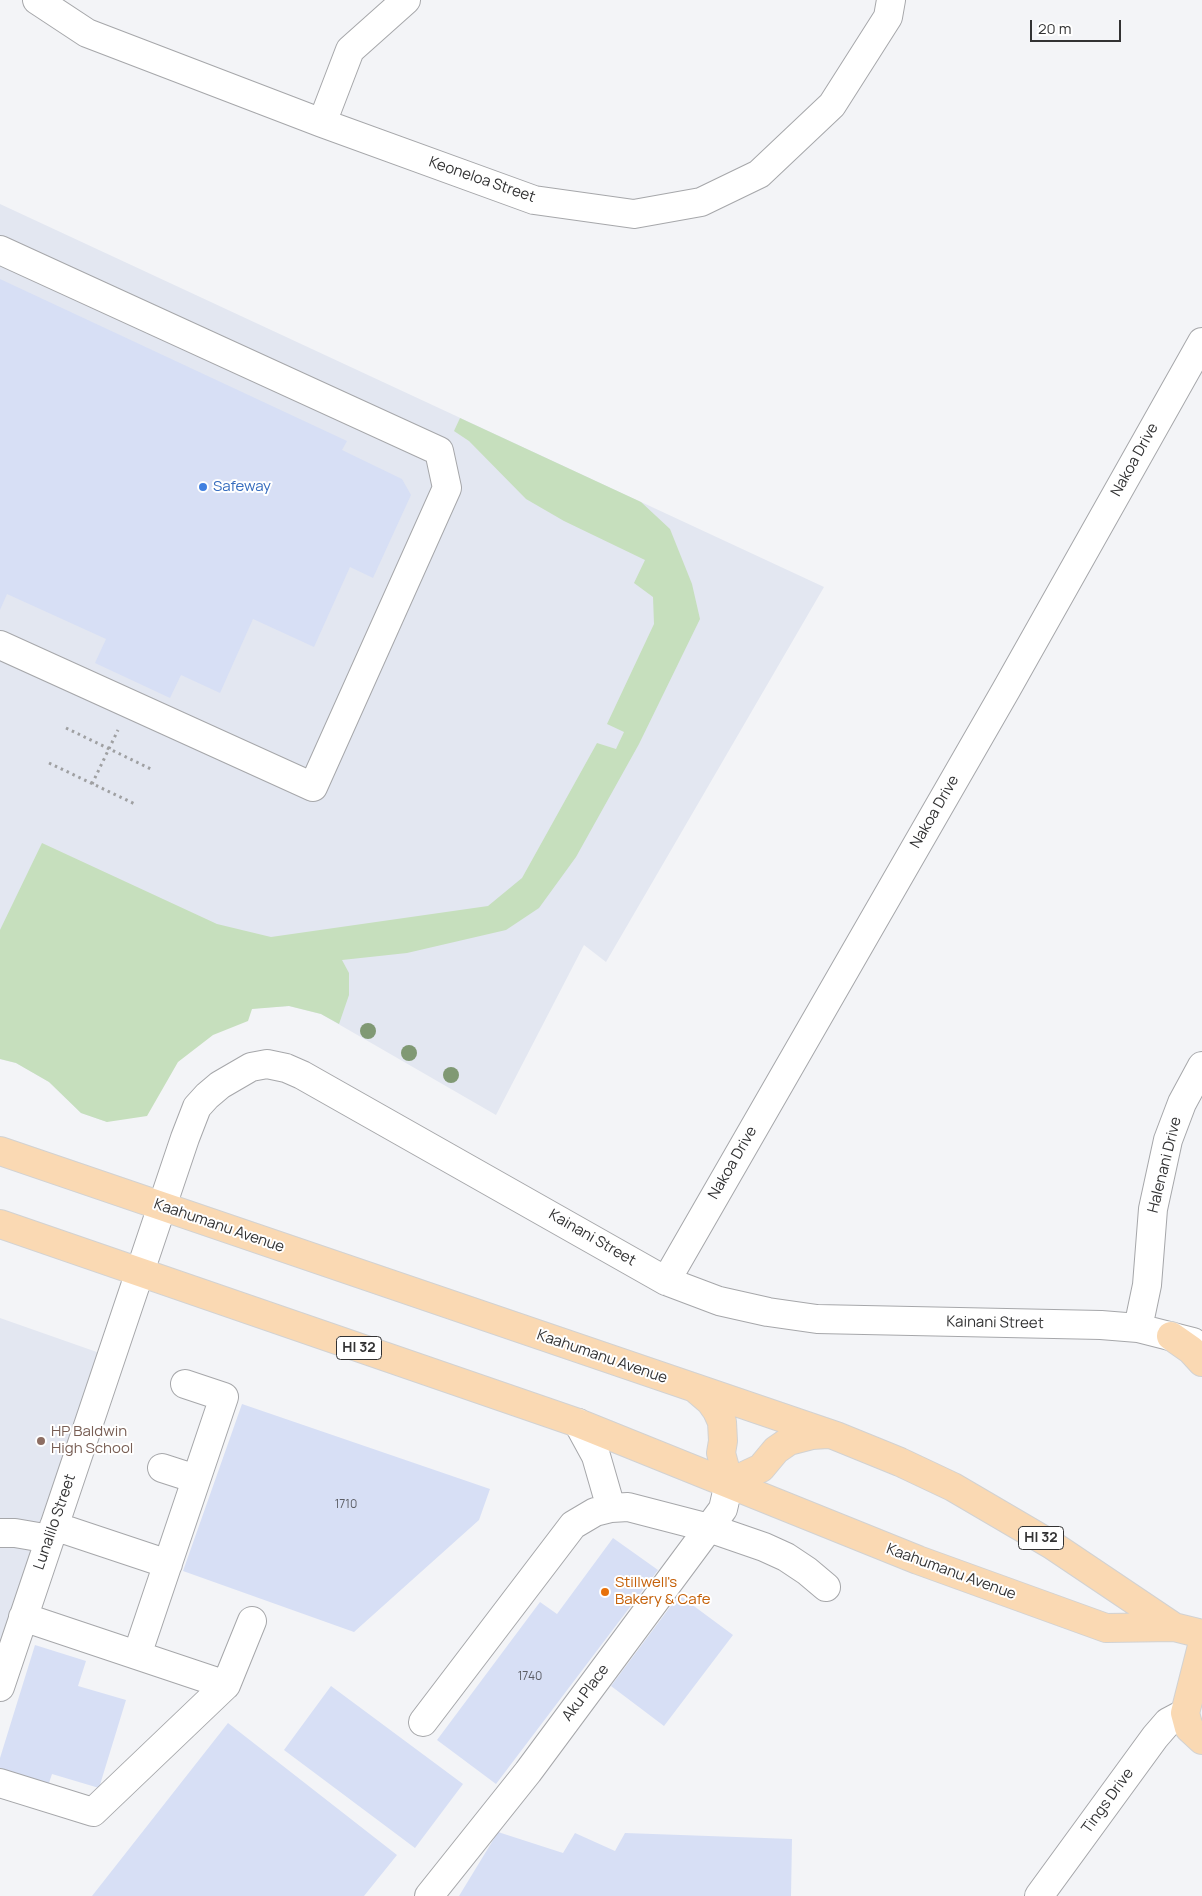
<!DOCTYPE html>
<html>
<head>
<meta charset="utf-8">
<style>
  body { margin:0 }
  #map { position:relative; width:1202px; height:1896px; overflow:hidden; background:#f3f4f7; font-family:Manrope,sans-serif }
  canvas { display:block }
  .scale { position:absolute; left:1030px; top:20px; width:91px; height:22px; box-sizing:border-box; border:2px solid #323233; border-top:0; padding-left:6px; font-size:15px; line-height:18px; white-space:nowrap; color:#323233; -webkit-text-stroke:4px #fff; paint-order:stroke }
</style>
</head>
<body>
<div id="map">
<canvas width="1202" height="1896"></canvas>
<div class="scale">20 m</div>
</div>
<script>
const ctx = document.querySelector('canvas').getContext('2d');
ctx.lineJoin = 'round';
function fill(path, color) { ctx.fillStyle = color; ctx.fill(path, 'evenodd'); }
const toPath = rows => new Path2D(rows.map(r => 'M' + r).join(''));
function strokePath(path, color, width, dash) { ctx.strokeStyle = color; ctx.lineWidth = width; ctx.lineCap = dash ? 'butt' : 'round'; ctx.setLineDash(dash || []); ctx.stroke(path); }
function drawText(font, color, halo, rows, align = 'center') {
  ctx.font = font + ' Manrope,sans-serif'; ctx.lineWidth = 4; ctx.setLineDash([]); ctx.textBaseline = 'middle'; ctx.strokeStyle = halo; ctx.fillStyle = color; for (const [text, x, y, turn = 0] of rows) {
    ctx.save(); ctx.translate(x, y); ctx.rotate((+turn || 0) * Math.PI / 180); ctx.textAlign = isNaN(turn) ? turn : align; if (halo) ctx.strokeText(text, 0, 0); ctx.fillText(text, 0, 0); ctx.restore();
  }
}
const built = toPath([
  [0,204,824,587,606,962,584,945,496,1115,321,1014,289,1006,220,1011,183,1030,107,1122,81,1113,49,1082,16,1063,0,1059],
  [0,1318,111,1357,0,1687]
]);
const green = toPath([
  [460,418,641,502,670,529,692,584,700,619,639,744,576,857,539,908,506,930,407,953,342,960,349,973,349,995,339,1024,321,1014,289,1006,252,1009,248,1021,213,1035,178,1062,147,1116,107,1122,81,1113,49,1082,16,1063,0,1059,0,930,42,843,217,924,271,937,488,906,522,878,597,743,616,749,624,732,607,724,654,624,653,597,634,583,645,560,564,521,526,499,469,441,454,431]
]);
const building = toPath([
  [0,279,347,441,342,450,402,479,411,495,373,578,350,567,314,647,253,619,220,693,181,675,170,698,95,663,106,639,7,594,0,610],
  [242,1404,490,1489,479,1520,354,1632,183,1571],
  [613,1538,658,1570,496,1784,437,1740,540,1602,557,1614],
  [679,1595,733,1635,664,1726,611,1686],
  [35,1645,86,1661,78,1686,126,1700,99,1788,52,1774,46,1792,0,1778,0,1758],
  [331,1686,463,1784,415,1848,284,1750],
  [228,1723,397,1855,364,1896,92,1896],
  [498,1832,563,1853,575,1833,615,1851,625,1833,792,1839,791,1896,459,1896]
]);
const path = toPath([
  [66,728,153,770],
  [49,763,137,805],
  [92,784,118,730]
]);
const minor = toPath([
  [37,0,87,33,322,123,534,200,634,214,701,202,759,174,832,105,888,17,891,0],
  [322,123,350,50,406,0],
  [0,250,439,451,447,488,313,787,0,645],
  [666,1281,1006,690,1202,342],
  [1138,1328,1147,1285,1153,1209,1168,1140,1182,1103,1202,1066],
  [578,1423,596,1456,611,1508],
  [162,1468,196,1479],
  [54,1526,168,1564],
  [0,1533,15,1533,50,1539],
  [137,1655,224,1397,185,1384],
  [226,1685,252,1621],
  [0,1687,185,1138,197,1107,207,1096,220,1085,251,1067,267,1064,286,1068,302,1075,666,1281,719,1301,768,1312,817,1319,1101,1325,1138,1328,1193,1342],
  [423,1722,573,1525,595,1512,611,1508,628,1507,709,1528,764,1547,786,1557,807,1571,826,1587],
  [0,1783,93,1812,226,1685,23,1617],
  [429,1896,528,1772,723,1509,729,1483],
  [1039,1896,1155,1737,1168,1722,1185,1713]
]);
const major = toPath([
  [0,1151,836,1436,900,1462,953,1487,1052,1545,1174,1627],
  [0,1224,578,1423,918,1560,1106,1628,1174,1627,1202,1634],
  [1171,1336,1191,1350,1202,1362],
  [696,1389,710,1401,717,1411,722,1422,723,1441,721,1453,729,1483],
  [729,1483,761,1468,776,1450,789,1441,812,1435,827,1434],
  [1202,1646,1185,1713,1189,1728,1202,1740]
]);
const trees = [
  [368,1031],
  [409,1053],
  [451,1075]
];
const markers = [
  [203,487,5,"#3f7fe0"],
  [41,1441,5,"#8d6e63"],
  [605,1592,5,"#e8710a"]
];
const numberNames = [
  ["1710",346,1505],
  ["1740",530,1677]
];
const shields = [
  [359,1348,45],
  [1041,1538,45]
];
const shieldNames = [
  ["HI 32",359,1348],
  ["HI 32",1041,1538]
];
const streetNames = [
  ["Keoneloa Street",482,180,19],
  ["Nakoa Drive",1135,460,-61],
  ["Nakoa Drive",935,812,-60],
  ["Nakoa Drive",733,1163,-60],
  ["Halenani Drive",1165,1165,-76],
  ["Kaahumanu Avenue",219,1226,19],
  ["Kainani Street",592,1238,30],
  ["Kainani Street",995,1323,1],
  ["Kaahumanu Avenue",602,1357,19],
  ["Lunalilo Street",55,1522,-71],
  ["Kaahumanu Avenue",951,1572,20],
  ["Aku Place",586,1693,-53],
  ["Tings Drive",1108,1801,-54]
];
const shopNames = [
  ["Safeway",213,487]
];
const educationNames = [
  ["HP Baldwin",51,1432],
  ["High School",51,1449]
];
const foodNames = [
  ["Stillwell's",615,1583],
  ["Bakery & Cafe",615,1600]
];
fill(built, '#e3e7f1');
fill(green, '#c6dfbd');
fill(building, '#d7dff5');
strokePath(minor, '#a6a7aa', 30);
strokePath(major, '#d2d2d2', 30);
strokePath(path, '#9fa0a2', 3, [2.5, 4]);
strokePath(minor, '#fff', 28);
strokePath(major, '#fad9b3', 28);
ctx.fillStyle = '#809974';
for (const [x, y] of trees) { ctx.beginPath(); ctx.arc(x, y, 8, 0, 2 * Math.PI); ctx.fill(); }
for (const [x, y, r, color] of markers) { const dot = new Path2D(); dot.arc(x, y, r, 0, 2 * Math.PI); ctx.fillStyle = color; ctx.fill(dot); strokePath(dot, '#fff', 2); }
drawText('12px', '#5b5d64', null, numberNames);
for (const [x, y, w] of shields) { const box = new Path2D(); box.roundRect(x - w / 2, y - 11.5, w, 23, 4); ctx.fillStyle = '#fff'; ctx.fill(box); strokePath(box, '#323233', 1); }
drawText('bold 14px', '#323233', null, shieldNames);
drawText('15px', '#323233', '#fff', streetNames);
drawText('15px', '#366cbe', '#fff', shopNames, 'left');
drawText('15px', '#785e54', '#fff', educationNames, 'left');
drawText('15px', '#c56008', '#fff', foodNames, 'left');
</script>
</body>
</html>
